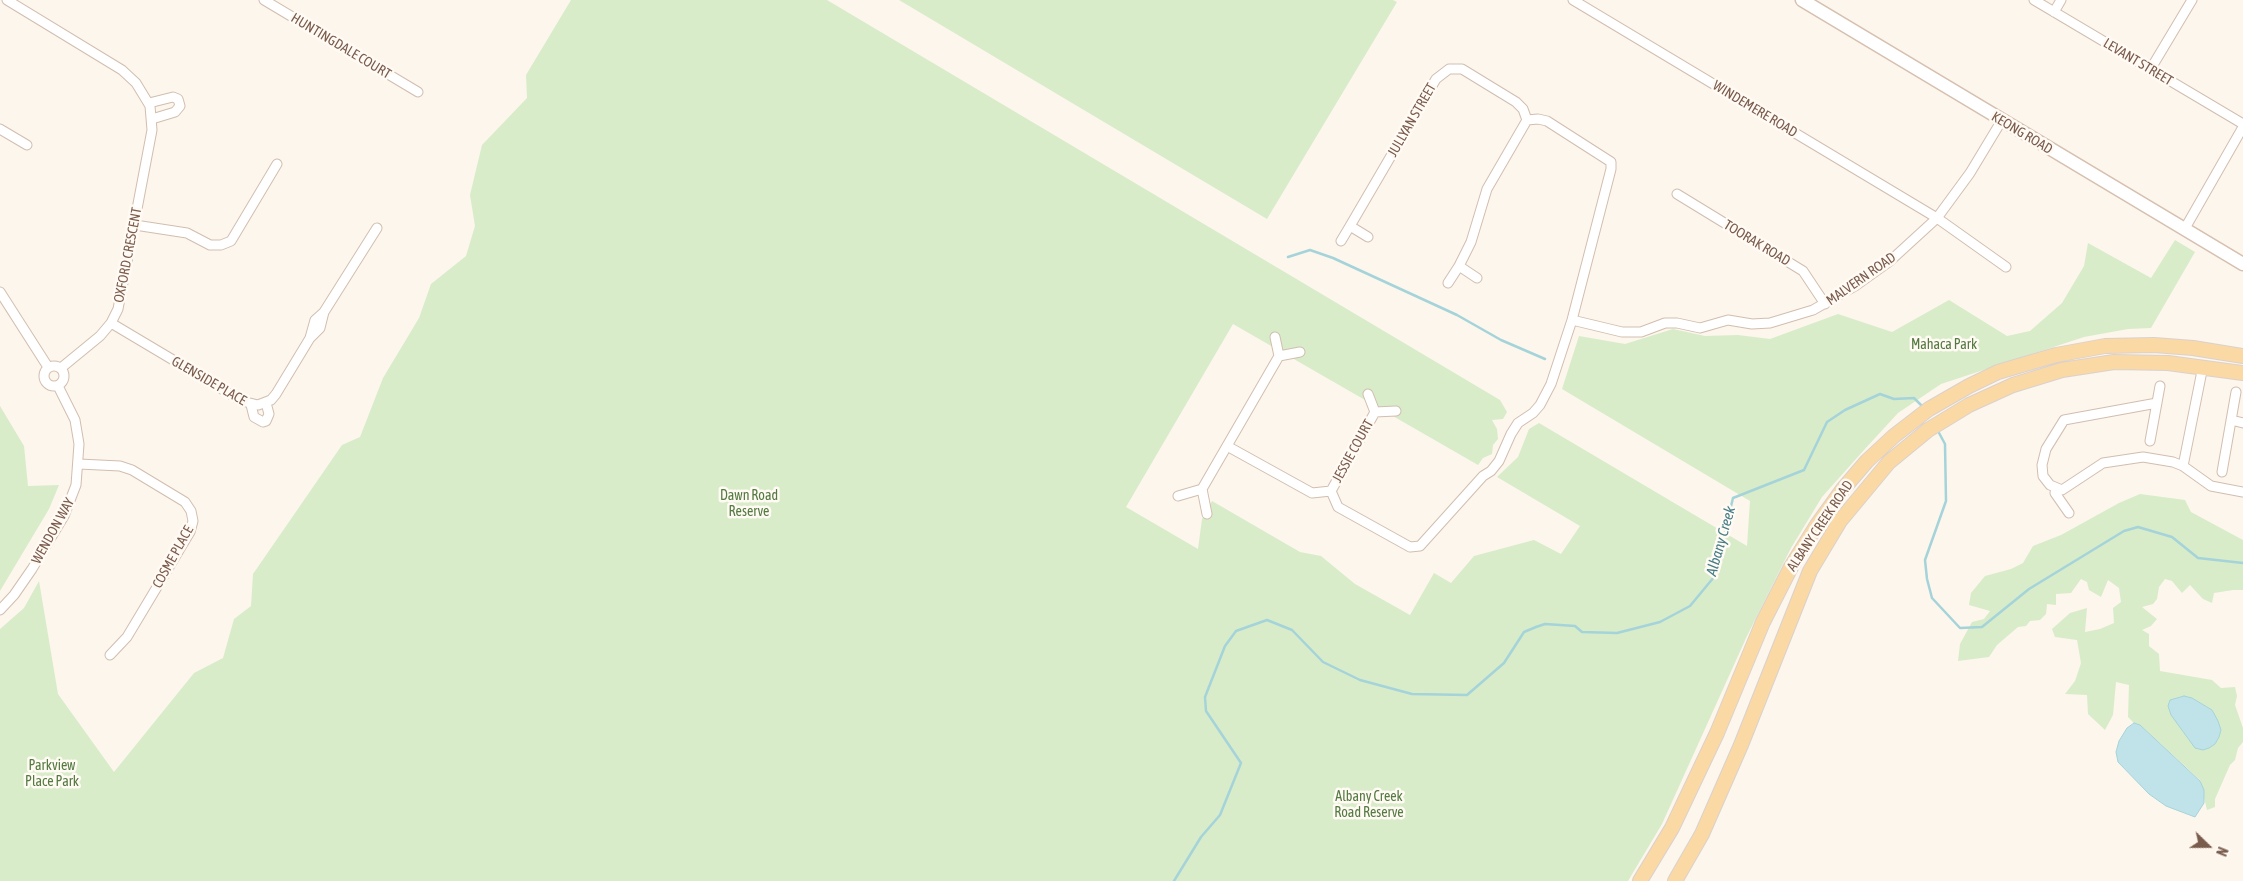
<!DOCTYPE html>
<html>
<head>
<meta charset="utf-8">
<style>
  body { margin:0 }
  #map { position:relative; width:2243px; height:881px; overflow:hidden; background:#fdf6ec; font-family:"Asap Condensed",sans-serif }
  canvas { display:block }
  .north { position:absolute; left:2183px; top:821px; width:50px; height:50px; -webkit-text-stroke:4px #fffaf3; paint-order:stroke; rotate:112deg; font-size:14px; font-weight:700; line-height:20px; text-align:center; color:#7a5c4d }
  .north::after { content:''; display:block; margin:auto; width:18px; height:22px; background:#7a5c4d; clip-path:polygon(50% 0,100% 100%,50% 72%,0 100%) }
</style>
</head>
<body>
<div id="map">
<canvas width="2243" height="881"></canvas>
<div class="north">N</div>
</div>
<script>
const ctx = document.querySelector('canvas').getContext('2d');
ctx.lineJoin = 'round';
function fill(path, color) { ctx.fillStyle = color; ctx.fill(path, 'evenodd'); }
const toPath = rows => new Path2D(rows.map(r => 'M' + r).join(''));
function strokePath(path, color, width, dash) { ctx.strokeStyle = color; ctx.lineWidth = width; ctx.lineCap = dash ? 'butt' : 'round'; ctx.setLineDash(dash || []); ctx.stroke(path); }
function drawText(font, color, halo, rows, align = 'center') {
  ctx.font = font + ' "Asap Condensed",sans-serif'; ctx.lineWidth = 5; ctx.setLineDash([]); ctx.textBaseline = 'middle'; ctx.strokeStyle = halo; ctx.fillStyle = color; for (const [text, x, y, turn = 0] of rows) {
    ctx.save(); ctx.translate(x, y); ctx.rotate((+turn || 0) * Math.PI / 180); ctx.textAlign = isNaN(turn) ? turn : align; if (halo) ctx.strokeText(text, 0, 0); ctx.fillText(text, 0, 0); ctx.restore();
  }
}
const green = toPath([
  [571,0,827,0,1500,400,1507,412,1503,419,1492,420,1497,429,1498,439,1493,445,1492,454,1483,458,1478,465,1233,324,1126,507,1198,549,1202,519,1212,501,1300,552,1321,556,1355,584,1410,615,1434,573,1451,583,1474,556,1534,540,1561,554,1580,526,1497,477,1518,457,1529,429,1539,423,1747,546,1750,501,1562,389,1579,336,1625,344,1673,329,1705,336,1738,335,1770,339,1838,314,1892,332,1949,300,2007,336,2030,331,2062,303,2084,266,2088,243,2151,278,2175,240,2195,252,2151,328,2128,329,2084,337,1941,384,1898,413,1864,450,1822,497,1791,548,1747,636,1662,824,1628,881,0,881,0,629,24,608,39,581,58,694,114,772,194,673,223,658,234,619,251,606,253,574,342,445,360,437,383,378,419,318,431,284,466,256,475,226,470,195,482,145,527,98,526,75],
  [899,0,1393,0,1397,2,1267,219],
  [0,406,24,446,28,486,59,485,49,509,0,591],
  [2140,494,2185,500,2191,512,2243,540,2243,590,2233,590,2214,593,2212,603,2203,599,2190,585,2182,593,2172,581,2165,579,2159,587,2157,599,2153,604,2142,607,2157,619,2151,626,2142,630,2149,634,2149,646,2159,654,2160,671,2212,680,2221,688,2235,687,2237,696,2235,705,2243,728,2243,742,2238,748,2235,760,2230,765,2215,799,2215,807,2207,810,2200,780,2140,725,2134,723,2128,717,2129,685,2116,682,2113,715,2105,730,2088,714,2087,695,2065,694,2075,681,2081,663,2077,640,2055,637,2052,629,2070,613,2087,608,2085,632,2100,629,2114,623,2113,608,2121,602,2119,588,2108,580,2101,597,2089,590,2087,582,2081,579,2071,593,2056,594,2056,605,2047,604,2046,614,2040,620,2030,621,2026,626,2018,627,1997,645,1989,657,1958,661,1960,644,1972,622,1984,619,1990,611,1969,605,1971,593,1985,576,2011,569,2023,563,2033,546,2061,535,2119,503],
  [2192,698,2212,710,2221,730,2215,744,2189,740,2180,726]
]);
const water = toPath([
  [2184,696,2192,698,2212,710,2218,721,2221,730,2219,737,2215,744,2209,748,2203,750,2195,748,2171,715,2168,706,2170,700,2184,696],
  [2134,723,2140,725,2200,781,2204,790,2204,803,2195,817,2166,806,2149,794,2118,762,2116,752,2119,741,2127,728,2134,723]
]);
const stream = toPath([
  [1288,257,1310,250,1333,258,1457,315,1501,340,1545,359],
  [1938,431,1945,444,1946,501,1925,560,1927,579,1932,598,1960,628,1982,627,2029,589,2124,531,2138,527,2172,537,2198,558,2243,563],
  [1174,881,1201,837,1220,815,1241,763,1206,711,1205,697,1225,646,1236,631,1267,620,1292,630,1323,662,1360,680,1412,694,1467,695,1504,663,1524,632,1536,627,1545,624,1575,626,1582,632,1617,633,1660,622,1690,606,1714,577,1733,498,1804,470,1827,422,1845,410,1880,394,1894,399,1914,398,1923,407]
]);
const street = toPath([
  [7,0,122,70,136,83,150,106,152,130,118,309,111,323,100,336,61,368],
  [264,0,418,92],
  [1573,0,1937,218,2006,267],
  [2034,0,2243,124],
  [2054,12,2061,0],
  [2150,70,2192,0],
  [149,103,173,97,178,99,180,106,175,112,152,119],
  [0,129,27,145],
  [1677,194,1803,271,1825,304],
  [135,225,187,233,210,245,221,245,231,241,277,164],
  [2184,230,2243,127],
  [1341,241,1350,226,1368,237],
  [1459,266,1471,242,1487,189,1527,120],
  [1448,283,1459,266,1477,278],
  [0,292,48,367],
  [1572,320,1622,332,1641,332,1665,323,1677,323,1700,328,1728,320,1752,324,1770,323,1813,310,1855,286,1890,261,1937,218,1970,173,2002,120],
  [111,323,242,401,258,405,271,400,276,394,310,338,320,328,324,312],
  [1275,337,1279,356,1300,352],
  [310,338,315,320,324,312,377,228],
  '44 376a10 10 0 1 1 20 0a10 10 0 1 1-20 0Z',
  [1368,394,1375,412,1396,411],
  [2157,403,2064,420,2046,449,2042,465,2043,476,2050,485,2062,490,2103,463,2143,457,2173,462,2183,466,2211,486,2243,492],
  [251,405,254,417,263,422,266,421,269,414,266,403],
  [2231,420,2243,423],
  [2150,441,2160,386],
  [1227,446,1312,493,1331,491,1338,507,1410,547,1420,546,1483,476,1491,471,1499,461,1511,434,1518,423,1533,413,1540,405,1551,384,1572,320,1611,169,1611,162,1547,121,1538,119,1527,120,1523,109,1516,102,1462,69,1449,69,1436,79,1350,226],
  [79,464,120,466,132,470,185,502,191,511,193,521,190,532,127,637,110,655],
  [2183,466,2203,366],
  [2222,472,2236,392],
  [2056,488,2055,493,2069,513],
  [1202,489,1279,356],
  [1331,491,1375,412],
  [1178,496,1202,489,1207,514],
  [0,610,14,595,32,569,64,516,76,485,79,444,75,420,58,386]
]);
const secondary = toPath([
  [1802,0,2243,264]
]);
const primary = toPath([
  [1640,881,1672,828,1717,733,1763,622,1791,567,1817,525,1843,489,1867,461,1894,436,1929,409,1969,386,1998,372,2056,355,2105,346,2154,345,2193,348,2243,356],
  [1675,881,1702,834,1741,745,1810,571,1840,521,1889,462,1928,430,1969,405,2013,385,2062,370,2114,362,2168,363,2243,373]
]);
const streetNames = [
  ["HUNTINGDALE COURT",341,46,31],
  ["LEVANT STREET",2138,62,31],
  ["WINDEMERE ROAD",1755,109,31],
  ["JULLYAN STREET",1412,120,-60],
  ["KEONG ROAD",2022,133,31],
  ["TOORAK ROAD",1757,243,31],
  ["OXFORD CRESCENT",128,255,-79],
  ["MALVERN ROAD",1861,279,-35],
  ["GLENSIDE PLACE",209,381,30],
  ["JESSIE COURT",1353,451,-61],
  ["ALBANY CREEK ROAD",1820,526,-56],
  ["WENDON WAY",53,531,-61],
  ["COSME PLACE",173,557,-61]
];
const parkNames = [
  ["Mahaca Park",1944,345],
  ["Dawn Road",749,496],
  ["Reserve",749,512],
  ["Parkview",52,766],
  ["Place Park",52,782],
  ["Albany Creek",1369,797],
  ["Road Reserve",1369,813]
];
const waterNames = [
  ["Albany Creek",1721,541,-74]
];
fill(green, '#d8ecc9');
fill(water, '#bfe3e8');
strokePath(water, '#a5d3da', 1);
strokePath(stream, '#a5d3da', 2.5);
strokePath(street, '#d1beb0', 11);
strokePath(secondary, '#d6c0b0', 15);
strokePath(primary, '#dad1cd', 16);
strokePath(street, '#fff', 9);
strokePath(secondary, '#fff', 12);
strokePath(primary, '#fbd9a5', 14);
drawText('14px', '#7a5c4d', '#fffaf3', streetNames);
drawText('14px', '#537a41', '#fffaf3', parkNames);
drawText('italic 15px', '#437c86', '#fffaf3', waterNames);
</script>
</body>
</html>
